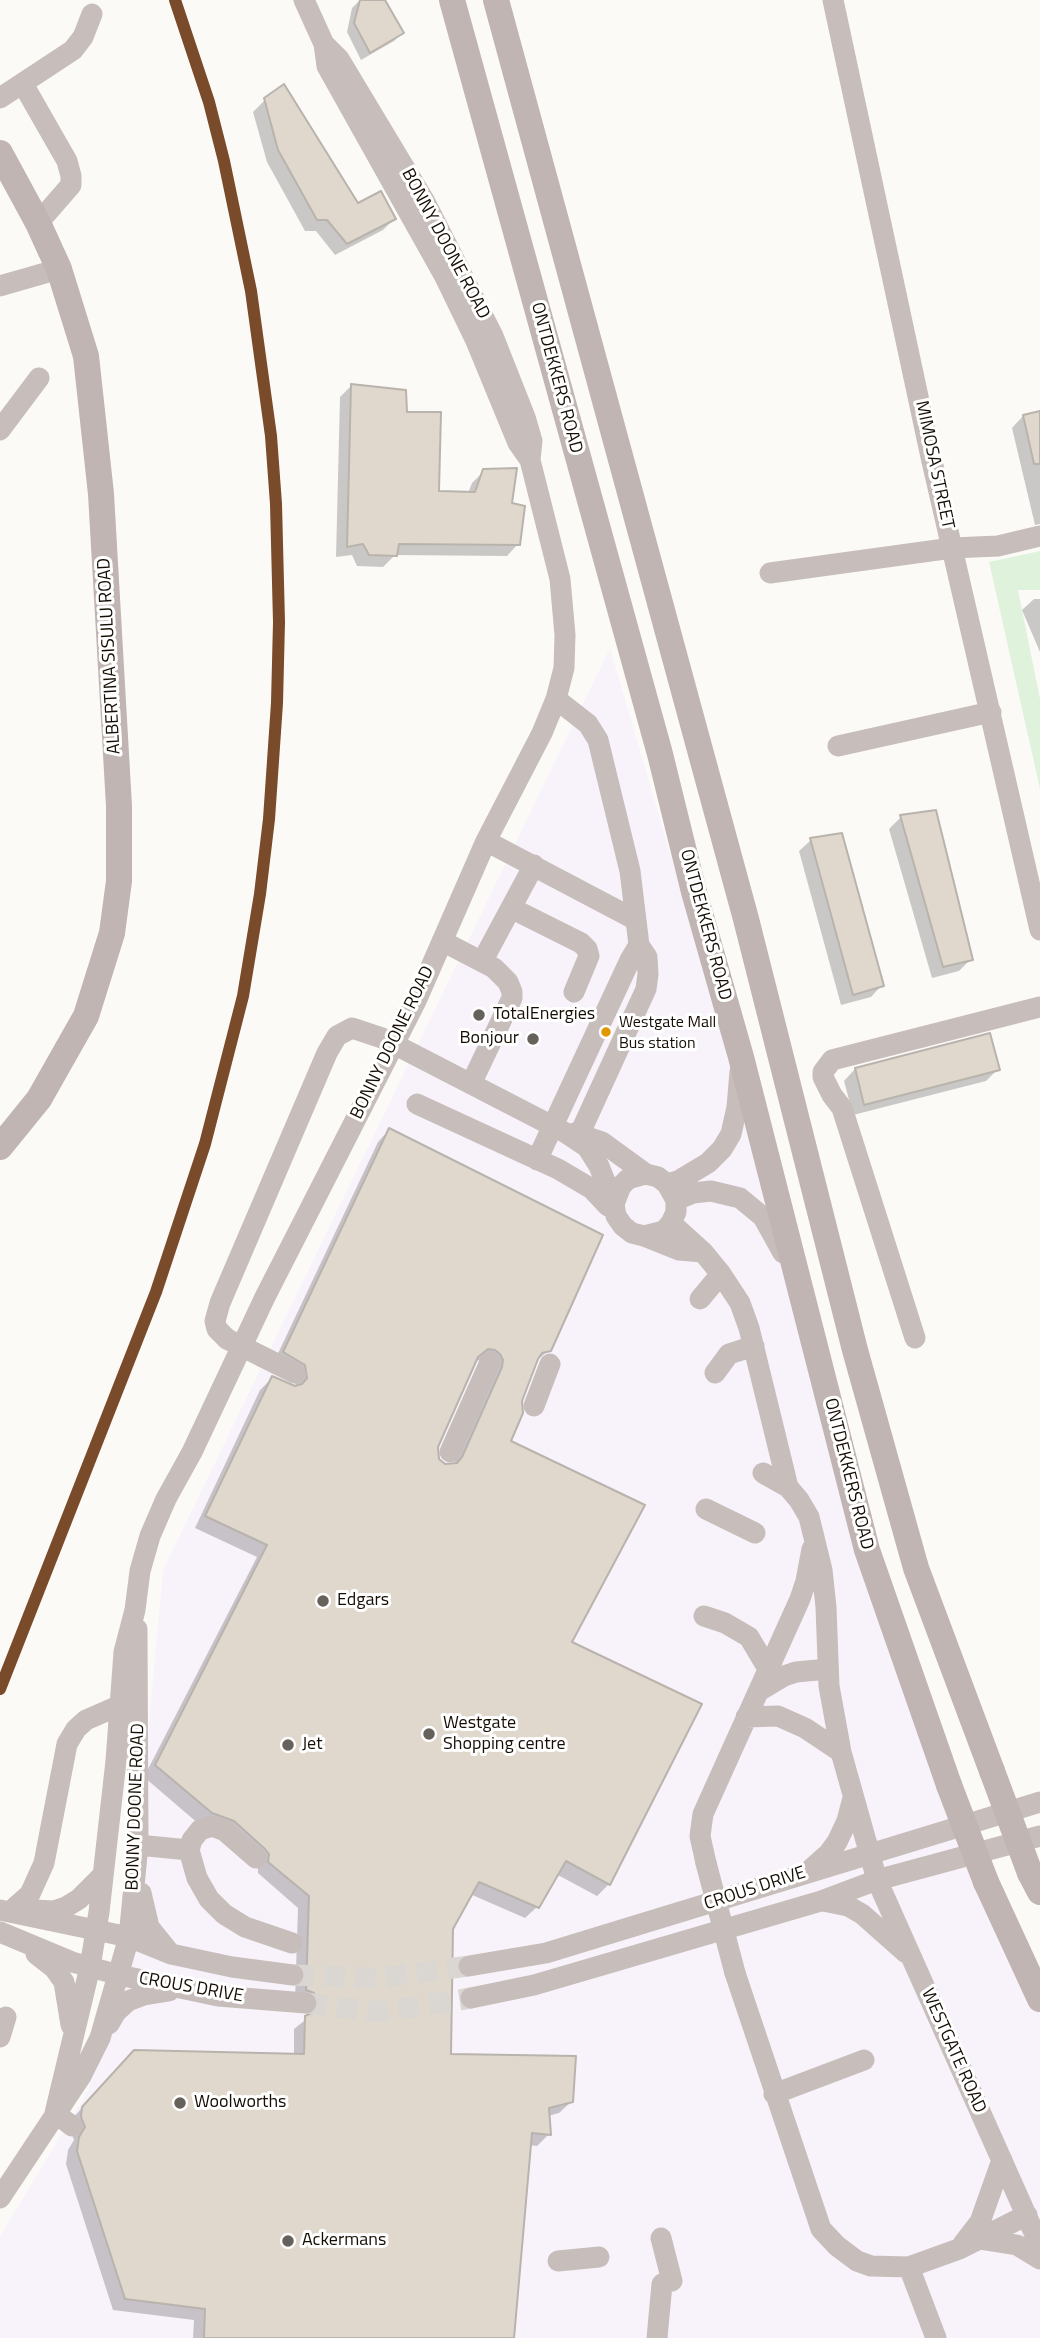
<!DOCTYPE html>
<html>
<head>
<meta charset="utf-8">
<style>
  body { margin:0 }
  canvas { display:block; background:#fcfaf7 }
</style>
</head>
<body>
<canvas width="1040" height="2338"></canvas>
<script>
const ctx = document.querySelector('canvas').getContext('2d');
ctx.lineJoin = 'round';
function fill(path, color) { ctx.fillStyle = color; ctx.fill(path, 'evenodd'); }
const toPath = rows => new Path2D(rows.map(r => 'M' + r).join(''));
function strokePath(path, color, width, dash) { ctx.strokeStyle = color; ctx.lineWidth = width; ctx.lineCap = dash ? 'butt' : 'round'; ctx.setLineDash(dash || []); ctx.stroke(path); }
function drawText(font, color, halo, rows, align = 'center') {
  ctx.font = font + ' "Titillium Web",sans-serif'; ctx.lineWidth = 6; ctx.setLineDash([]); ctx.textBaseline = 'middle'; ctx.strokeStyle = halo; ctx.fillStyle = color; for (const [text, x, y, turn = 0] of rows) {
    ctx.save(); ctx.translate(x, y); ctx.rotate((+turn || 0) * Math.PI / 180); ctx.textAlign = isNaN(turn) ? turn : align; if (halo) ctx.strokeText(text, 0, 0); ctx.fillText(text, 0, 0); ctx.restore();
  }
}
const commercial = toPath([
  [610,648,955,1826,1040,2015,1040,2338,0,2338,0,2236,88,2091,103,2024,114,1950,129,1937,163,1570]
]);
const green = toPath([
  [1040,551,1040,590,1018,590,1040,699,1040,789,989,562]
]);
const shadow = toPath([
  [360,0,383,0,402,33,394,41,361,60,347,32,352,8],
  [265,100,357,205,394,219,383,230,335,255,316,231,305,231,267,162,253,112],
  [351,386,405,413,437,493,468,493,472,483,484,471,511,504,518,544,507,556,395,555,383,567,357,566,352,555,336,557,340,397],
  [1040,413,1040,524,1035,525,1012,428,1023,416],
  [1034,599,1040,599,1040,652,1022,610],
  [901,817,971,959,959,971,932,978,889,829],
  [811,840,882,985,871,997,841,1005,799,851],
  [855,1069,998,1069,986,1081,853,1115,844,1081],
  [389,1130,549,1350,534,1363,509,1441,570,1643,609,1884,597,1896,556,1874,537,1907,525,1918,470,1894,451,1928,450,2056,571,2102,559,2113,548,2116,549,2134,537,2146,529,2145,512,2338,193,2338,194,2320,113,2310,66,2164,68,2150,74,2140,70,2129,71,2120,122,2064,294,2056,294,2029,309,2017,303,2004,295,2001,298,1908,258,1873,258,1867,200,1825,144,1777,257,1557,195,1528,260,1390,272,1378,296,1388,294,1377,273,1364,378,1142],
  [475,1360,484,1361,491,1380,453,1465,451,1467,437,1460,436,1446]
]);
const building = toPath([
  [360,0,385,0,404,33,370,53,354,23,360,0],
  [284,84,358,203,381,191,396,219,347,244,327,220,317,220,278,150,264,98,284,84],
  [351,384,406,390,407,412,441,412,439,491,475,492,483,469,517,468,512,503,525,506,520,545,399,544,397,556,369,555,363,544,347,547,351,384],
  [1040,411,1040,464,1034,464,1023,415,1040,411],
  [936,810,973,960,943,967,900,815,936,810],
  [842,833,884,986,853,995,810,838,842,833],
  [990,1033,1000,1070,864,1105,855,1068,990,1033],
  [389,1128,603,1235,551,1351,542,1353,538,1359,522,1401,523,1413,511,1441,645,1505,572,1642,702,1704,610,1885,566,1861,539,1908,479,1882,453,1929,451,2054,576,2056,573,2102,549,2108,551,2135,532,2133,514,2338,204,2338,205,2309,125,2299,77,2151,79,2137,85,2127,81,2117,82,2107,134,2050,304,2054,305,2016,316,2011,319,2003,314,1993,306,1990,309,1896,268,1862,269,1854,265,1849,234,1821,212,1813,155,1765,267,1545,205,1516,272,1376,295,1386,302,1384,307,1378,305,1365,283,1352,389,1128],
  [488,1349,495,1350,500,1354,503,1360,502,1367,462,1457,457,1463,445,1464,439,1459,438,1447,478,1357,488,1349]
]);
const minorTunnel = toPath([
  [293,1975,380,1978,469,1966],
  [306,2003,380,2012,471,1998]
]);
const minor = toPath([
  [304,0,324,44,327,66,444,275,476,341,518,443,530,460],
  [833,0,931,457,1040,930],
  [23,84,67,161,71,176,71,185,38,223],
  [0,98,73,50,83,37,92,14],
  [0,286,59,269],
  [0,430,39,378],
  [770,573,952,548,998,546,1040,536],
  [838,746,991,712],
  [486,841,634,919],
  [511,908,581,943,587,949,589,956,574,992],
  [442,941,494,968,508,982,512,992,512,998,471,1084],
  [483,960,534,865],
  [417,1104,558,1169,592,1189,608,1206],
  [575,1133,602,1142,646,1174],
  [580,1133,646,989,648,974,647,957,639,945],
  [537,1160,630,960,639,945,630,871,598,740,588,724,556,699],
  [667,1184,676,1200,676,1212,671,1223,664,1231,644,1236,632,1233,623,1226,616,1216,614,1204,621,1186,628,1179,646,1174,658,1177,667,1184,678,1181,708,1163,722,1149,731,1134,737,1107,740,1071],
  [676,1200,693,1193,711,1191,740,1198,763,1217,783,1253],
  [671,1223,703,1252,721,1274,740,1303,749,1328,788,1487],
  [644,1236,679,1250,703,1252],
  [700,1299,721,1274],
  [915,1338,842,1108,832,1095,823,1077,823,1072,832,1060,1040,1007],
  [227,1339,217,1329,215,1321,220,1303,327,1053,337,1036,352,1028,382,1038,566,1133,587,1147,599,1166,614,1204],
  [263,1357,295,1373],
  [715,1373,729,1354,754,1346],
  [534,1406,550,1364],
  [450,1452,490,1362],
  [763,1473,788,1487,799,1500,809,1517,822,1570,826,1607,829,1686,841,1752,877,1880,1040,2246],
  [706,1509,755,1533],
  [704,1616,725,1623,749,1637,768,1669],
  [759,1691,784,1676,796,1672,828,1669],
  [746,1717,778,1716,805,1728,841,1752],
  [138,1845,189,1850,197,1878,209,1899,224,1914,245,1927,292,1943],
  [189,1850,192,1840,200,1830,212,1826,225,1831,256,1858],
  [706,1863,700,1836,703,1814,800,1599,806,1581,812,1549],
  [811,1869,829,1853,837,1842,847,1821,853,1798],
  [141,1893,149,1927,170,1953],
  [823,1901,848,1906,862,1914,906,1953],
  [13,1909,30,1894,44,1863,67,1744,76,1729,86,1720,118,1706,131,1704],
  [0,1910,129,1937,171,1954,232,1967,293,1975],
  [34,1910,54,1911,66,1907,79,1899,102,1876],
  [0,1932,72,1962,119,1975,218,1996,306,2003],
  [36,1954,54,1968,64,1982,71,2025],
  [469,1966,546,1953,1040,1802],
  [735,1973,821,2229,837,2246,857,2261,871,2266,909,2267],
  [471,1998,534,1985,821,1901,877,1880,1040,1836],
  [109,2024,116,2012,128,2001,144,1995,169,1991],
  [0,2037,6,2017],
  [774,2094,864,2060],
  [55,2113,90,1967,99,1912,116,1761,124,1652,135,1610,140,1571,150,1536,166,1499,192,1452,265,1297,416,1001,486,841,542,733,556,699,564,668,565,635,560,579,530,460,532,441,525,417,493,336,425,202,339,59,324,44],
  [55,2113,72,2126],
  [0,2198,81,2076,100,2038,129,1937,138,1845,137,1629],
  [661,2238,672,2281],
  [979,2239,1017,2245,1040,2259],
  [963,2244,980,2222,1002,2160],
  [558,2261,599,2257],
  [657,2338,662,2284],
  [936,2338,909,2267,959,2249,1027,2215]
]);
const major = toPath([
  [452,0,660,754,694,892,741,1057,867,1550,949,1785],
  [496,0,746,919,855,1350,916,1568,992,1771],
  [0,153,38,223,59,269,86,356,101,494,119,806,119,881,112,933,86,1016,39,1099,0,1147],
  [1030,1873,1040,1892],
  [986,1882,1040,1999]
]);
const rail = toPath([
  [0,1689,156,1292,205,1144,243,996,260,894,269,819,277,703,279,622,276,504,271,436,251,291,224,161,209,102,175,0]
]);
const minorBridge = toPath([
  [227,1339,263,1357],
  [706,1863,735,1973]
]);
const majorBridge = toPath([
  [992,1771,1030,1873],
  [949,1785,986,1882]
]);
const rail1 = toPath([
  [0,1689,156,1292,205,1144,243,996,260,894,269,819,277,703,279,622,276,504,271,436,251,291,224,161,209,102,175,0]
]);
const markers = [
  [479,1015,7,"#66615a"],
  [606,1032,6,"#e09700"],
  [533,1039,7,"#66615a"],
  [323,1601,7,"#66615a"],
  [429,1734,7,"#66615a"],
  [288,1745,7,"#66615a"],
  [180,2103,7,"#66615a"],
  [288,2241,7,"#66615a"]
];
const busNames = [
  ["Westgate Mall",619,1023],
  ["Bus station",619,1044]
];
const streetNames = [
  ["BONNY DOONE ROAD",445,244,62],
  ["ONTDEKKERS ROAD",556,378,75],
  ["MIMOSA STREET",934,465,78],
  ["ALBERTINA SISULU ROAD",110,656,-93],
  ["ONTDEKKERS ROAD",705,925,75],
  ["BONNY DOONE ROAD",393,1043,-64],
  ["ONTDEKKERS ROAD",848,1474,76],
  ["BONNY DOONE ROAD",136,1807,-88],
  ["CROUS DRIVE",755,1889,-18],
  ["CROUS DRIVE",191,1988,10],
  ["WESTGATE ROAD",953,2051,66]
];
const poiNames = [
  ["TotalEnergies",493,1015],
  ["Bonjour",519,1039,"right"],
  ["Edgars",337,1601],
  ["Westgate",443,1724],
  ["Shopping centre",443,1745],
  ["Jet",302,1745],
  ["Woolworths",194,2103],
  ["Ackermans",302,2241]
];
fill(commercial, '#f8f3fb');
fill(green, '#dff3dc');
fill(shadow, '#0003');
fill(building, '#e0d8cc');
strokePath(building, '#b8b3ac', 2);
strokePath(minorTunnel, '#dad7d3', 21, [21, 10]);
strokePath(minor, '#c7bebb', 21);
strokePath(major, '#c0b5b2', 26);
strokePath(rail, '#b7b3b0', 5, [10, 5]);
strokePath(minorBridge, '#c7bebb', 21);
strokePath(majorBridge, '#c0b5b2', 26);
strokePath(rail1, '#7a4b2a', 12);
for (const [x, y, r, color] of markers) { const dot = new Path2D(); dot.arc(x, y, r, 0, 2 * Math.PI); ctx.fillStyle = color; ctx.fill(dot); strokePath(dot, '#fff', 2.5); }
drawText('16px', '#160e05', '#fff', busNames, 'left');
drawText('18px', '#160e05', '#fff', streetNames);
drawText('18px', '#160e05', '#fff', poiNames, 'left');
</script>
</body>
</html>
